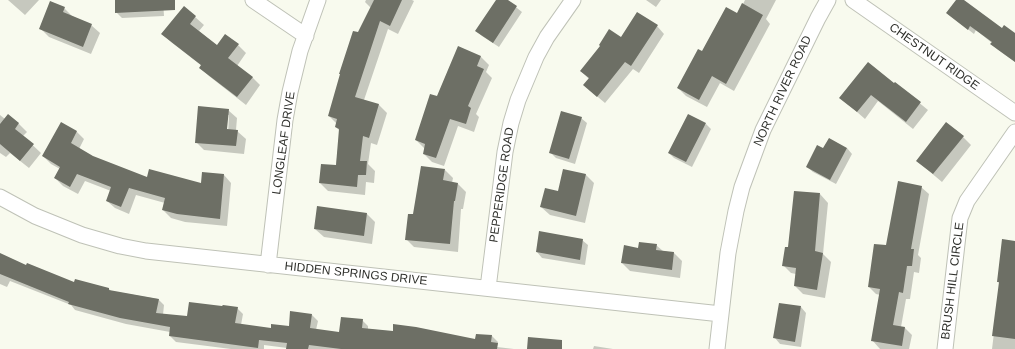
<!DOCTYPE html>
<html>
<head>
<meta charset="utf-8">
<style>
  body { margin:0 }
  canvas { display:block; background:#f8faee }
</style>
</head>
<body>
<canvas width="1015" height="349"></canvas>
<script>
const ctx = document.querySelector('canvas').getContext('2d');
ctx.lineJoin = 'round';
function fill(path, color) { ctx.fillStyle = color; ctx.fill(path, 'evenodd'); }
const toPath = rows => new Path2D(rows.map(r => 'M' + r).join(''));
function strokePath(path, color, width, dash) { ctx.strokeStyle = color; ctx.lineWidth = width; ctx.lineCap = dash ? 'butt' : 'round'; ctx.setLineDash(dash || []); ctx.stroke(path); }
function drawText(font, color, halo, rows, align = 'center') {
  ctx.font = font + ' Helvetica,sans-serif'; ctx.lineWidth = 4; ctx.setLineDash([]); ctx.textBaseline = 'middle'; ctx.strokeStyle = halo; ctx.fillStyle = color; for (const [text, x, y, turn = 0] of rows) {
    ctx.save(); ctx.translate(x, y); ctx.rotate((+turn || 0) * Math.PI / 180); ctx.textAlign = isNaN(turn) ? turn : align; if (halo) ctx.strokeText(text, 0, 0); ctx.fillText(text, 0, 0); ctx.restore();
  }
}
const shadow = toPath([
  [8,0,39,0,25,15],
  [116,0,163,0,164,16,122,18,116,12],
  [366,0,412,0,414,1,398,34,388,29,364,100,379,105,387,113,377,145,371,143,368,164,375,171,374,183,366,182,365,195,328,191,320,183,336,166,340,131,336,127,337,124,329,116,358,34,371,8,365,2],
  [497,0,507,0,522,12,499,47,482,36,476,31],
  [646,0,661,0,656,7],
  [745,0,776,0,766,19,770,24,734,91,720,83,707,107,686,96,678,88,702,52,738,14],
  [957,0,963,0,1002,30,1015,35,1015,62,997,49,992,43,976,30,974,34,947,13],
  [184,7,204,25,199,31,217,46,238,45,246,53,237,66,252,77,260,85,246,105,209,76,200,68,202,66,171,42,163,34],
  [64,8,72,16,91,25,100,33,91,54,49,37,41,29],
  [657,26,664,34,639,73,633,69,605,103,592,92,589,79,581,71,622,38],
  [459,47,481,57,489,65,486,72,492,78,476,114,479,117,474,132,458,126,444,166,432,162,424,154,425,149,416,140,437,97],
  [895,83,928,110,913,129,878,101,865,119,841,98],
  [228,110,237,118,236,130,237,131,246,139,244,154,204,150,196,142],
  [227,115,229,115,228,134,226,134],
  [0,115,5,119,8,116,19,124,27,132,23,136,41,153,29,168,10,153,6,157,0,153],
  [581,118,587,123,575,164,556,158,550,152],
  [62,123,77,132,84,139,79,149,93,157,147,178,202,184,224,175,231,183,227,226,185,222,171,218,163,210,165,203,136,195,129,214,115,208,107,201,111,191,85,181,78,194,63,186,55,178,60,169,51,164,43,156],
  [706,124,711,129,692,167,674,158,669,153],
  [963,137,971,145,942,182,917,161],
  [847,148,852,154,836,184,813,172,807,167,823,150],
  [445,170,453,178,452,183,458,184,466,192,463,209,461,209,458,252,414,247,406,239,414,215],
  [564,170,586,175,594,183,585,223,550,215,541,207,559,192],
  [921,187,929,194,918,255,921,258,919,273,914,272,910,299,906,299,901,327,905,328,912,335,909,349,880,349,872,340,880,295,876,294,869,287,887,246],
  [820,194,828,203,823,254,831,262,825,298,803,294,795,286,796,274,791,273,783,265,789,248],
  [367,214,375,222,372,244,324,237,315,229],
  [582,240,588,245,585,265,542,258,537,252],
  [1015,242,1015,349,992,349,1000,284,998,282],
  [656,245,663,251,674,253,682,261,680,278,630,271,622,263,639,249],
  [0,254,26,267,75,283,109,289,111,291,158,299,164,305,163,315,188,318,237,308,243,314,241,325,272,329,290,327,312,315,318,321,316,330,340,333,362,320,368,326,368,329,476,340,492,336,498,342,497,347,514,349,287,349,287,348,264,345,264,349,231,349,176,342,170,336,170,332,126,324,75,310,71,305,10,281,7,287,0,284],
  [801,307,806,313,801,347,780,344,775,338],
  [594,346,613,349,614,349,593,349]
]);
const building = toPath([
  [115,0,175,0,175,10,115,13],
  [374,0,402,0,390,26,380,21,355,97,379,104,369,138,363,136,360,161,367,161,366,175,358,175,357,187,319,183,321,164,336,165,339,129,335,127,337,119,328,116,340,74,339,74,353,31,358,32],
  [496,0,508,0,517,6,493,43,475,31],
  [956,0,964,0,1002,28,1004,25,1015,33,1015,62,990,44,992,42,970,26,968,30,946,13],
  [50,1,65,7,63,12,92,24,83,47,39,29],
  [742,3,763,15,726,84,712,76,699,100,677,88,698,49,702,51,726,7,737,13],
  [184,6,196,16,190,24,217,45,225,34,239,44,228,58,253,77,237,97,199,68,201,65,161,34],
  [637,12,658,25,631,66,625,62,597,97,583,85,589,78,580,71,600,46,599,45,609,29,621,37],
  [458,46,481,56,477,66,484,69,468,106,471,108,466,124,450,119,436,158,423,154,425,144,415,140,430,94,437,96],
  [868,62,894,83,895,82,921,102,906,122,871,95,857,112,839,98],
  [198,106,229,109,227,129,238,130,236,146,195,143],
  [561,111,582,117,569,159,549,153],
  [8,114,19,123,15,129,34,144,20,161,0,144,0,124],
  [688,114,706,123,686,162,668,153],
  [61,122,77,131,71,143,93,156,147,177,149,169,201,183,202,172,224,174,220,219,177,214,162,210,165,198,129,188,121,207,106,201,111,187,77,174,70,187,54,178,60,167,42,156],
  [946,122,964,136,933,174,916,161],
  [829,138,847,148,830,180,806,167,817,145,823,148],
  [421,166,445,169,443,180,458,183,455,201,454,201,450,244,405,240,408,214,413,214],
  [563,169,586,174,576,216,540,207,545,188,558,191],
  [898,181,922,186,911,249,914,249,912,266,907,266,903,293,899,292,893,325,905,327,902,346,871,341,880,289,868,287,874,244,886,245],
  [794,191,820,193,815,251,823,253,817,290,794,286,796,268,782,266,785,247,788,247],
  [317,206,367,213,364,236,314,229],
  [539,231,583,239,580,260,536,252],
  [1002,239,1015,241,1015,339,992,336,999,282,997,282],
  [639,242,657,244,656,250,674,252,672,270,621,263,624,245,638,248],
  [0,253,26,265,27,263,74,282,75,279,109,288,109,290,159,299,156,313,187,316,189,302,222,306,223,305,238,307,235,323,271,328,271,324,289,326,290,311,312,314,310,328,339,332,341,317,363,319,362,328,393,331,393,324,416,327,475,339,476,334,492,335,491,342,498,343,497,349,341,349,309,345,308,349,286,349,287,343,259,340,258,348,169,336,170,327,120,318,68,304,69,302,0,274],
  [779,303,801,306,795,342,773,338],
  [528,337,562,340,562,349,527,349]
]);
const minor = toPath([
  [253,0,306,36],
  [853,0,1015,113],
  [0,197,35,216,82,235,120,246,146,251,721,314],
  [268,265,285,120,290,92,300,51,318,0],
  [488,288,505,152,511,123,518,100,536,57,547,37,573,0],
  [717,349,728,253,736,211,742,187,763,130,818,18,828,0],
  [945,349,960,218,967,201,976,188,1015,132]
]);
const streetNames = [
  ["CHESTNUT RIDGE",934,57,35],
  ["NORTH RIVER ROAD",783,91,-65],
  ["LONGLEAF DRIVE",284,143,-82],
  ["PEPPERIDGE ROAD",502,185,-82],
  ["HIDDEN SPRINGS DRIVE",356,274,6],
  ["BRUSH HILL CIRCLE",953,281,-83]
];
fill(shadow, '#0003');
fill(building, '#6d6f65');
strokePath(minor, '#bfc2b7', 17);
strokePath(minor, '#fff', 15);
drawText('12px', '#30312d', '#fff', streetNames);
</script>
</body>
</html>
